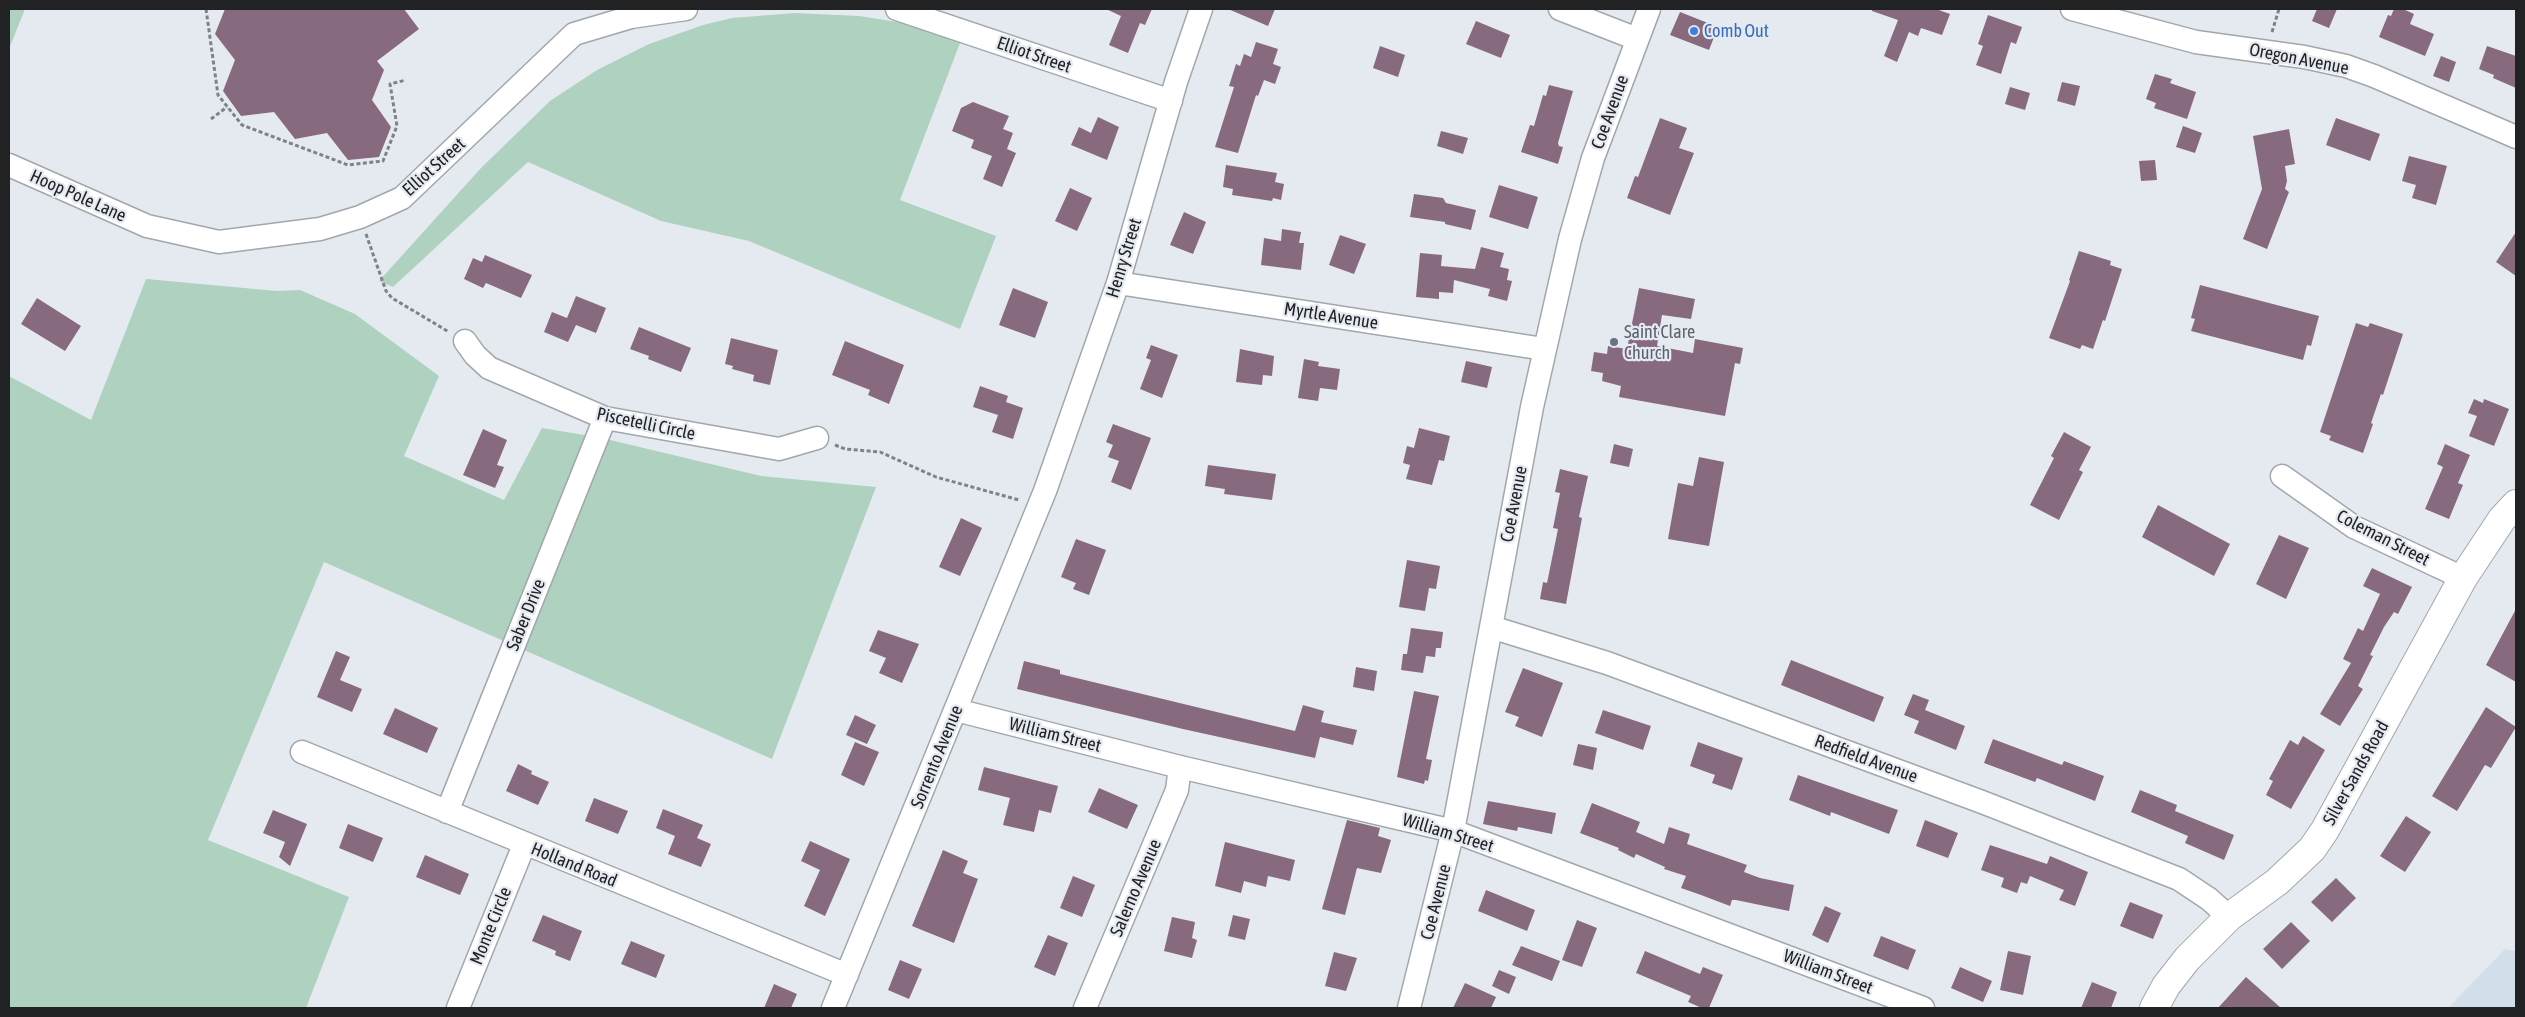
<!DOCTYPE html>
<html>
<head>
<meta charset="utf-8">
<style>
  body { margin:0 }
  #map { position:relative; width:2525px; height:1017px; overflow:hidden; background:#e5eaf1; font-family:"Asap Condensed",sans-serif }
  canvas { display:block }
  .frame { position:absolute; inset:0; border:10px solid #202224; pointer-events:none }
</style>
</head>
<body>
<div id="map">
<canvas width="2525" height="1017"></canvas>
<div class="frame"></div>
</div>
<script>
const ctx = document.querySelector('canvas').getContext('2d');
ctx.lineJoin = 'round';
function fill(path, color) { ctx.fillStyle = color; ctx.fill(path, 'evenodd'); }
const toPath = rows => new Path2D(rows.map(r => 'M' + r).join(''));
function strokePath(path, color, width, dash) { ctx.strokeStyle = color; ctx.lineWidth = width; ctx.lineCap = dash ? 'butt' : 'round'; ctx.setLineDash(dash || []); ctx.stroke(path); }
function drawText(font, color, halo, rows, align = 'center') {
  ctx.font = font + ' "Asap Condensed",sans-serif'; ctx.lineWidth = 4.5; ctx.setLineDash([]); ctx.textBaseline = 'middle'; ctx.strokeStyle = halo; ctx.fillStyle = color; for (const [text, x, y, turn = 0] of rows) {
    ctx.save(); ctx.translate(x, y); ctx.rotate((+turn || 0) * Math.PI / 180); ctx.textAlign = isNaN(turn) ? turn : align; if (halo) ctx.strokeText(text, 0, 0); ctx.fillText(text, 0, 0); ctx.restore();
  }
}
const built = toPath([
  [2505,949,2516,951,2516,1008,2448,1008]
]);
const green = toPath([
  [9,9,25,9,9,49],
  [795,13,859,16,891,21,923,27,960,43,900,200,996,236,960,329,749,241,661,221,528,162,393,287,379,281,481,168,550,101,597,70,649,44,703,25,732,18],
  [146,279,277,291,300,290,355,314,439,376,404,456,504,500,542,428,602,438,761,476,876,487,772,759,324,562,208,840,349,897,306,1008,9,1008,9,376,91,420]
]);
const building = toPath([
  [225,9,404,9,419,29,377,61,384,70,372,100,391,127,379,157,348,160,327,133,295,139,274,112,241,116,223,91,235,60,215,34],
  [1106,9,1152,9,1145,25,1140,23,1128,53,1109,45,1121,16],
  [1228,9,1275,9,1268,26],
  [1872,9,1936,9,1950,14,1942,35,1921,28,1918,36,1909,32,1897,62,1884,56,1898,20,1872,11],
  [2317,9,2337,9,2329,28,2312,21],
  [2394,9,2403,9,2414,14,2410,24,2434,34,2425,56,2379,37,2388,15,2391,16],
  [1680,12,1718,27,1709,50,1670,35],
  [1988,15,2022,27,2016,44,2011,42,2001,74,1976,65,1983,46,1978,44],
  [1476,21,1510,35,1501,58,1466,44],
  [1256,42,1278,49,1273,64,1281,67,1275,84,1264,80,1258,96,1256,95,1238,153,1215,147,1234,87,1229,86,1236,64,1240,66,1244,54,1251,57],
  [1380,46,1405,55,1398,77,1373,68],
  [2487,46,2516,56,2516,88,2493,78,2494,75,2479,69],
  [2441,56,2456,62,2449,82,2433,76],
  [2155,74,2172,79,2170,83,2196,92,2187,119,2154,108,2156,103,2146,99],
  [2062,82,2080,86,2075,106,2057,101],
  [1549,85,1573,91,1558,143,1559,146,1563,147,1558,164,1521,152,1530,125,1534,126,1543,95,1546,96],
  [2010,87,2030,93,2025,110,2005,104],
  [973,102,1009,116,1003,129,1013,133,1007,149,1016,153,1002,187,983,179,992,156,971,148,974,140,952,131,961,108],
  [1098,117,1119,127,1107,160,1071,145,1079,127,1091,133],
  [1660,118,1687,128,1679,148,1694,153,1670,215,1627,198,1635,176,1638,177],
  [2336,118,2380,134,2370,161,2326,145],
  [2183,126,2202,133,2195,153,2176,147],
  [2289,129,2295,164,2285,166,2287,181,2285,189,2289,192,2267,249,2243,239,2262,189,2253,136],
  [1441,131,1468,138,1463,154,1437,146],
  [2409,156,2447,166,2436,205,2412,198,2416,185,2402,181],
  [2155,160,2157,180,2141,181,2139,161],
  [1226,165,1277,173,1275,182,1284,184,1281,200,1273,198,1272,201,1232,195,1233,189,1223,187],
  [1499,185,1538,197,1528,229,1489,217],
  [1070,188,1092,198,1077,231,1055,221],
  [1414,194,1443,198,1446,203,1476,210,1471,230,1445,224,1445,222,1410,217],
  [1184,212,1206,222,1193,254,1170,245],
  [1282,229,1301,232,1299,243,1304,243,1301,270,1261,265,1264,238,1281,241],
  [2516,232,2516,276,2496,262],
  [1340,235,1366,244,1354,274,1329,265],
  [1481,247,1504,253,1500,267,1509,269,1507,280,1512,281,1507,301,1488,296,1490,289,1454,280,1453,293,1439,292,1439,299,1416,297,1420,253,1442,255,1441,266,1475,269],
  [2079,251,2111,261,2110,265,2122,269,2105,321,2103,320,2093,349,2082,345,2080,349,2049,338,2070,281,2069,280],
  [485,255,532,275,521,298,486,283,483,288,464,279,473,258,482,262],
  [2200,285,2319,316,2311,346,2307,345,2303,360,2191,331,2195,319,2191,318],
  [1013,288,1048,302,1035,338,999,325],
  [1639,288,1695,299,1691,319,1662,315,1657,346,1693,353,1695,339,1743,348,1740,364,1735,363,1725,416,1619,397,1621,386,1602,381,1603,373,1591,371,1594,352,1607,354,1608,346,1627,349],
  [576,296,606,308,596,333,576,325,568,342,544,332,552,312,567,318],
  [37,298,81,326,65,351,21,324],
  [2356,323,2368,327,2370,323,2403,334,2383,395,2381,394,2371,423,2373,424,2363,453,2329,440,2331,436,2320,432],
  [639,327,691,348,681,372,648,359,649,356,630,349],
  [731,338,778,350,770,385,753,381,754,375,732,369,733,366,725,364],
  [845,341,904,365,889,404,868,395,870,390,832,375],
  [1151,345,1178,355,1162,398,1140,389,1151,360,1146,358],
  [1240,349,1274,356,1272,376,1263,375,1262,385,1236,382],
  [1304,359,1319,362,1318,366,1340,369,1337,390,1320,388,1318,401,1298,398],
  [1466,361,1492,367,1487,388,1461,382],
  [980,386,1008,396,1006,402,1023,408,1013,439,992,432,998,415,973,407],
  [2474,399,2483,403,2484,399,2509,409,2494,446,2469,436,2477,416,2468,413],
  [1113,424,1151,438,1131,490,1111,482,1119,461,1108,457,1113,445,1106,442],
  [1419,428,1450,436,1444,461,1439,460,1432,485,1406,479,1410,465,1403,463,1407,446,1414,448],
  [483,429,507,440,497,465,504,467,495,488,463,475],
  [2064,432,2091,447,2079,470,2083,472,2059,520,2030,505,2054,458,2051,456],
  [1614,444,1633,449,1629,467,1610,463],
  [2445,444,2470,455,2458,483,2463,485,2449,519,2425,509,2443,467,2437,464],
  [1699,457,1724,462,1709,546,1668,539,1678,483,1693,486],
  [1208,465,1276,474,1272,500,1224,494,1225,489,1205,486],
  [1560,469,1588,476,1579,517,1582,518,1566,604,1540,599,1543,582,1547,583,1558,529,1553,528,1560,493,1555,492],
  [2158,505,2230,544,2214,576,2142,537],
  [961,518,982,528,960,576,939,567],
  [2279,535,2309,548,2286,599,2256,584],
  [1076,539,1106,550,1089,595,1073,589,1076,583,1061,577],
  [1407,560,1440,566,1436,589,1429,588,1425,611,1399,607],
  [2372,568,2412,587,2398,614,2394,612,2384,627,2370,655,2373,656,2358,686,2363,689,2340,726,2320,714,2351,663,2343,659,2358,628,2363,631,2380,594,2363,586],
  [2516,609,2516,682,2486,665],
  [1411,628,1443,632,1441,648,1436,648,1435,657,1426,656,1423,673,1401,670,1403,654,1407,654],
  [878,630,919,644,902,683,879,673,886,658,869,651],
  [336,651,350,657,340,680,362,689,352,712,317,697],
  [1791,660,1884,697,1874,722,1781,685],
  [1024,661,1060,670,1060,674,1295,731,1303,705,1324,711,1321,722,1357,730,1353,745,1320,737,1315,758,1183,729,1017,689],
  [1356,667,1377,671,1374,691,1353,687],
  [1523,668,1563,683,1542,737,1515,726,1519,717,1505,712],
  [1414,691,1439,696,1426,759,1432,760,1428,781,1425,780,1424,784,1397,777],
  [1913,694,1929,700,1925,710,1965,726,1956,750,1914,733,1919,721,1904,715],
  [2486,707,2516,727,2491,768,2485,765,2457,811,2432,796],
  [395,708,438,728,427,753,383,734],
  [1603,710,1651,726,1643,750,1595,733],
  [855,715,876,725,867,744,846,735],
  [2303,736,2325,750,2291,809,2266,795,2273,781,2269,779,2290,740,2298,745],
  [1993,739,2062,765,2064,761,2104,776,2095,801,2037,778,2035,782,1984,763],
  [855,742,879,752,864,786,841,775],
  [1698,742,1743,758,1732,790,1712,783,1715,775,1690,766],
  [1578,744,1597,748,1593,770,1573,765],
  [518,764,532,771,531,774,549,782,538,805,506,791],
  [984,767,1058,786,1051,813,1039,810,1034,832,1003,825,1010,798,978,790],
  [1798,775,1898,810,1889,834,1831,812,1830,816,1789,800],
  [1099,788,1138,805,1127,829,1088,812],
  [2140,790,2177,805,2175,811,2234,835,2224,860,2185,843,2188,836,2131,812],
  [594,798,628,811,618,834,585,821],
  [1488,801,1556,813,1552,834,1518,827,1517,831,1483,824],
  [1592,803,1640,822,1636,832,1664,844,1669,827,1690,834,1687,844,1747,865,1744,872,1760,878,1794,885,1789,911,1736,900,1732,900,1730,906,1701,895,1681,888,1686,876,1664,869,1665,867,1636,854,1634,858,1618,850,1619,848,1580,833],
  [663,809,703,825,697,838,711,844,701,867,668,854,675,836,656,828],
  [273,810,307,824,290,866,279,857,285,842,263,833],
  [2406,816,2431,832,2405,872,2380,856],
  [1347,820,1380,828,1378,836,1391,840,1381,873,1357,868,1345,915,1322,909],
  [1925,820,1958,833,1948,858,1916,846],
  [348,824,383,838,373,862,339,848],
  [810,841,850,859,825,916,804,906,820,870,801,861],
  [1225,842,1295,860,1290,881,1268,876,1266,887,1244,881,1241,893,1215,886],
  [1990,845,2047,864,2050,856,2088,872,2075,906,2059,900,2064,890,2030,876,2027,884,2021,882,2017,893,2001,887,2004,878,1981,870],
  [943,850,968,861,963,873,978,879,954,943,912,926],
  [425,855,469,874,460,895,416,877],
  [1073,876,1095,885,1082,917,1060,908],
  [2336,878,2356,898,2332,922,2311,902],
  [1486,890,1535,910,1527,931,1478,911],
  [2130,902,2163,915,2153,939,2120,926],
  [1825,906,1841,913,1828,943,1812,935],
  [543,915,582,931,570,961,555,955,556,951,532,941],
  [1233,915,1250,919,1245,940,1228,936],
  [1172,917,1195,922,1192,938,1197,940,1192,958,1164,951],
  [1577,920,1597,928,1582,967,1562,960],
  [2291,922,2310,941,2282,969,2263,949],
  [1048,935,1068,943,1055,976,1034,967],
  [1881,936,1916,950,1908,970,1873,956],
  [631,941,665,955,656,978,621,964],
  [1521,946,1560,961,1552,981,1512,965],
  [1645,951,1700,974,1703,967,1723,975,1709,1008,1702,1008,1688,1002,1691,996,1636,973],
  [2008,951,2031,956,2023,995,2000,990],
  [1334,952,1357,958,1346,991,1325,986],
  [900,960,922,969,909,999,888,990],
  [1960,967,1992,981,1983,1002,1951,988],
  [1499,970,1516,977,1509,994,1492,986],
  [2246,977,2281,1008,2218,1008],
  [2092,982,2117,992,2111,1008,2081,1008],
  [1465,983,1496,997,1491,1008,1453,1008],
  [774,984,797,994,791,1008,764,1008]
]);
const path = toPath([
  [206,9,218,95,242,125,348,165,383,161,397,126,390,84,406,80],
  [2272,32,2279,9],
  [211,119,227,107],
  [366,234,386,291,392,298,449,332],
  [835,445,845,449,880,452,936,477,1019,500]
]);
const minor = toPath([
  [897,9,1171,101],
  [1560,9,1637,39],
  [2072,9,2196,42,2304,57,2346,66,2374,76,2516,137],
  [9,165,147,226,219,242,320,229,360,217,402,198,574,34,631,17,686,9],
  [1118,283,1544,349],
  [465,341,475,355,489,368,605,418,779,449,817,438],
  [2282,476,2354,527,2463,578],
  [1491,627,1607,663,1982,802,2179,879,2209,899,2229,917],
  [956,710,1180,767,1453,831,1923,1008],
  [302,752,847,975],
  [447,812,605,418],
  [458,1008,524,845],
  [833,1008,1045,491,1118,283,1176,82,1201,9],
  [1085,1008,1177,790,1180,767],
  [1409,1008,1453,831,1532,407,1570,239,1593,158,1649,9]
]);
const major = toPath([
  [2154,1008,2166,986,2187,959,2229,917,2277,882,2312,849,2325,830,2463,578,2502,519,2516,504]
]);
const markers = [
  [1694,31,5,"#3f7fe0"],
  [1614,342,5,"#6b7280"]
];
const shopNames = [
  ["Comb Out",1704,31]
];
const streetNames = [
  ["Elliot Street",1034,55,19],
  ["Oregon Avenue",2299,59,11],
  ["Coe Avenue",1610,112,-70],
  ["Elliot Street",434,167,-42],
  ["Hoop Pole Lane",78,196,24],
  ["Henry Street",1124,258,-73],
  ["Myrtle Avenue",1331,316,9],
  ["Piscetelli Circle",646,424,12],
  ["Coe Avenue",1514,504,-79],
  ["Coleman Street",2383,538,27],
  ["Saber Drive",526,615,-68],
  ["William Street",1055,735,14],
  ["Sorrento Avenue",937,757,-68],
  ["Redfield Avenue",1866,759,20],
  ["Silver Sands Road",2356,773,-61],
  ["William Street",1448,833,17],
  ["Holland Road",574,865,22],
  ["Salerno Avenue",1136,888,-67],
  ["Coe Avenue",1436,902,-76],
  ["Monte Circle",491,926,-68],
  ["William Street",1828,972,21]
];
const worshipNames = [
  ["Saint Clare",1624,332],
  ["Church",1624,353]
];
fill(built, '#d3deeb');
fill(green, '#aed2bf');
fill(building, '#886a7e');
strokePath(minor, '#a2a7ad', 25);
strokePath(major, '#a2a7ad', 30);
strokePath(path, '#7f8287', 3, [4, 2.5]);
strokePath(minor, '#fff', 22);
strokePath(major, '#fff', 28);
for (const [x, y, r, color] of markers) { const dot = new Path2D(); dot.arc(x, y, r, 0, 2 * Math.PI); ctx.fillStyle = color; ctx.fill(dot); strokePath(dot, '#e5eaf1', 2); }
drawText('18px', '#366cbe', '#e5eaf1', shopNames, 'left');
drawText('18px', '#202224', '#e5eaf1', streetNames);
drawText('18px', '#5b616d', '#e5eaf1', worshipNames, 'left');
</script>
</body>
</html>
